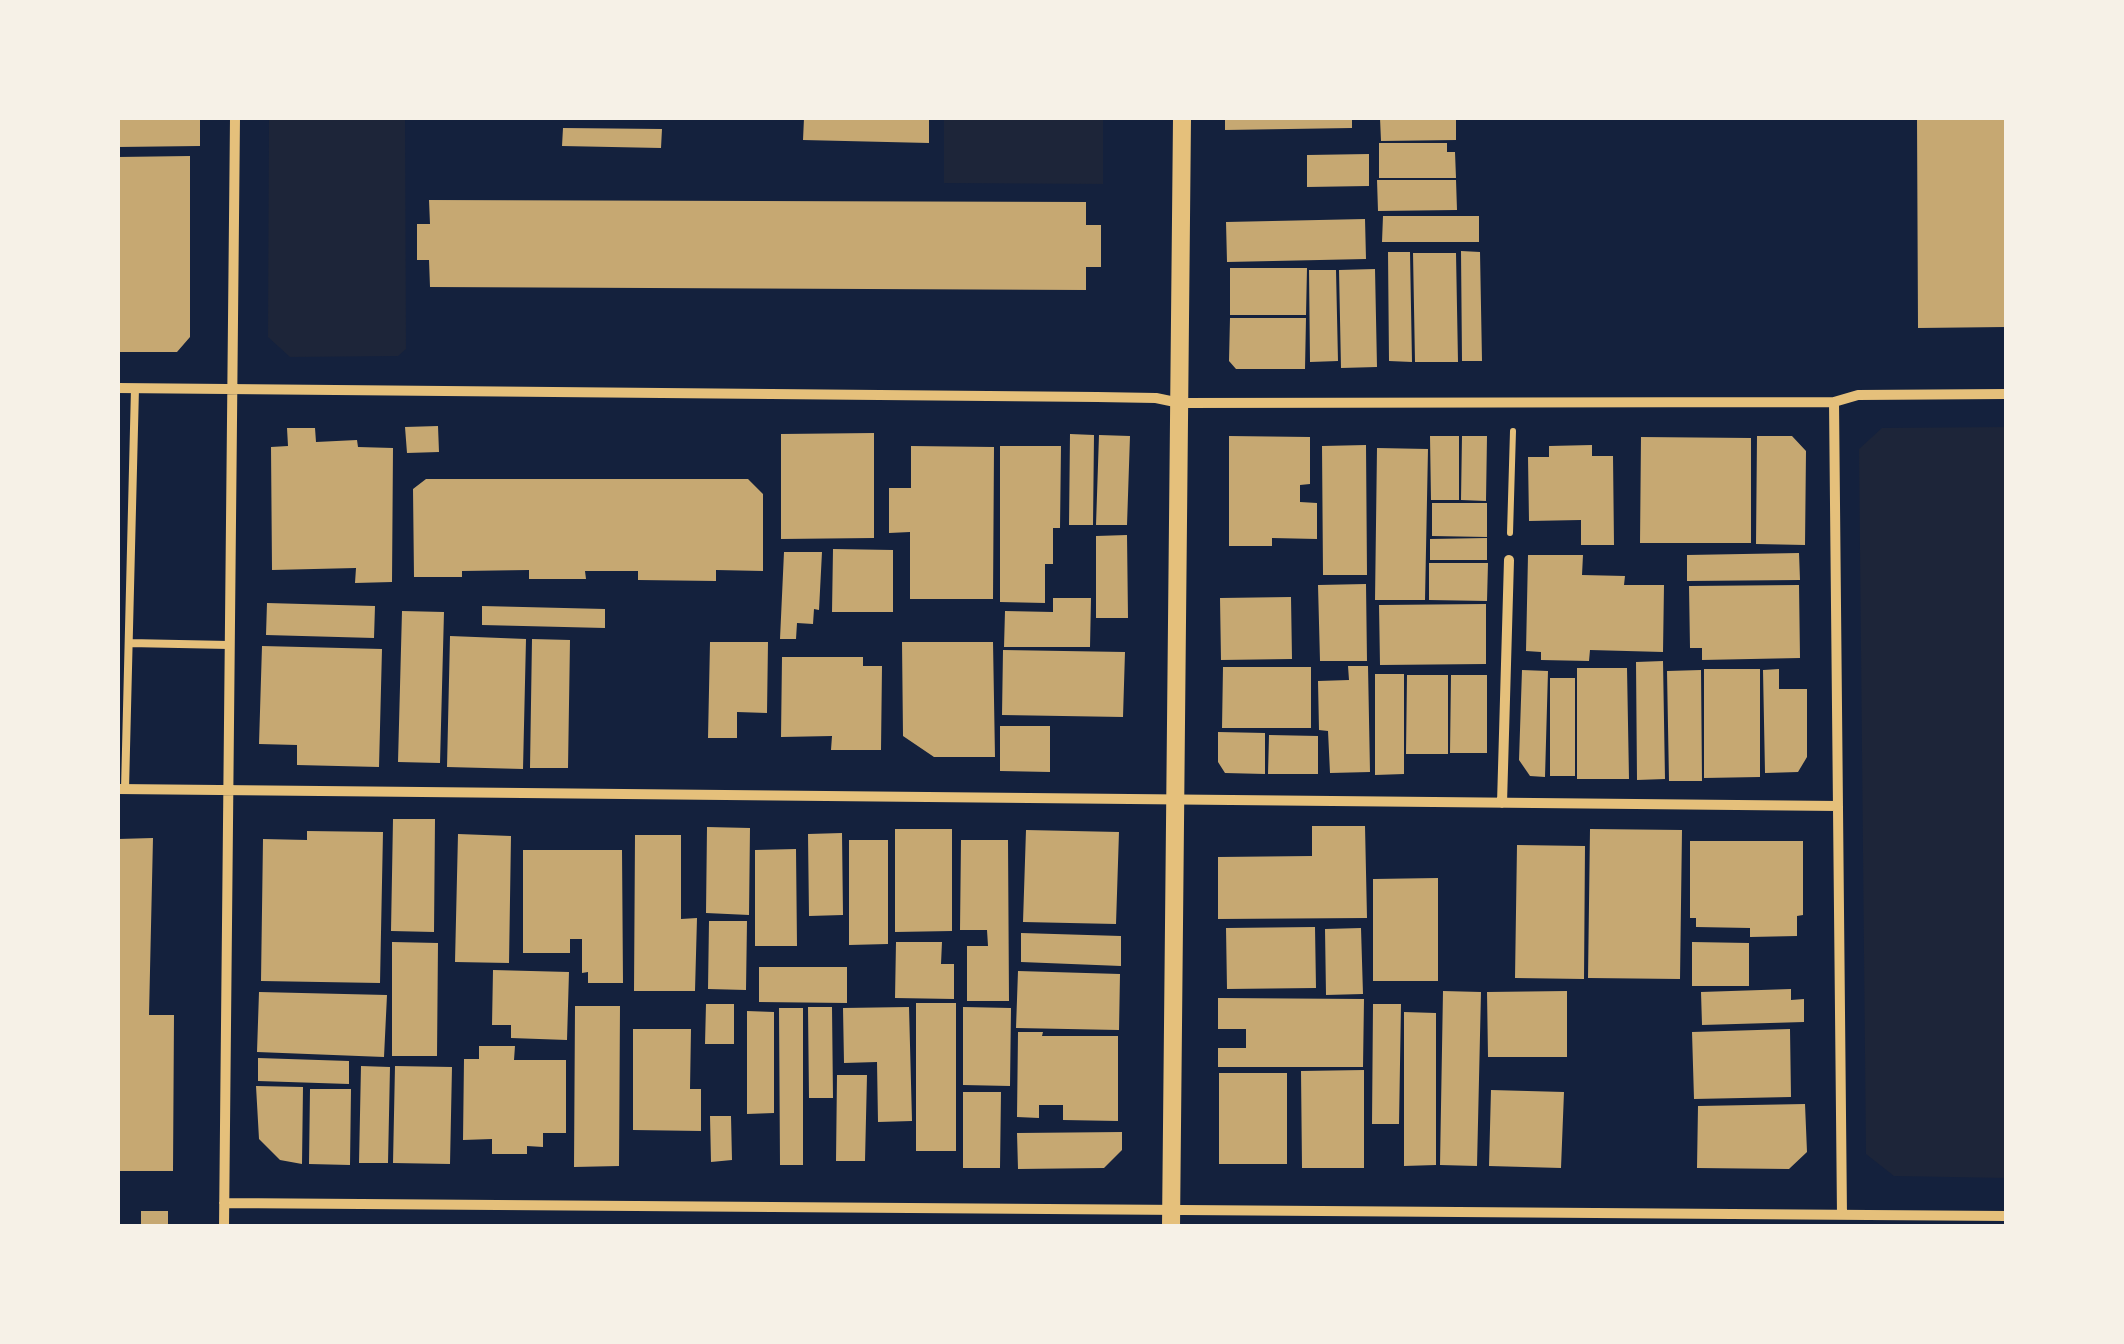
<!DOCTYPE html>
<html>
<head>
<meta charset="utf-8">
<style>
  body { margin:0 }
  #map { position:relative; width:2124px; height:1344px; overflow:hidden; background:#14213d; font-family:Poppins,sans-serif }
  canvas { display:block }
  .frame { position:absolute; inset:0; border:120px solid #f6f1e7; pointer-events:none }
</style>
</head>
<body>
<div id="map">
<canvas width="2124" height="1344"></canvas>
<div class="frame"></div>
</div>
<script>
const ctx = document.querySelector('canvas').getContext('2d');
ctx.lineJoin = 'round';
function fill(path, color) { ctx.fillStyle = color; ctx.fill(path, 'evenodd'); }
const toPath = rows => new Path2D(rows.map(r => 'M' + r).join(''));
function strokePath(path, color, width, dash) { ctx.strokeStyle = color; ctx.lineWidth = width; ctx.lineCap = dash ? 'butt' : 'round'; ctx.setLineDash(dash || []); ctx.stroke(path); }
const green = toPath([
  [269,118,405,118,406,349,398,356,290,357,268,337],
  [944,118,1103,118,1103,184,944,183],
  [2006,427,2006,1178,1894,1176,1866,1154,1859,449,1882,428]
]);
const building = toPath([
  [118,118,200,118,200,146,118,147],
  [804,118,929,119,929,143,803,140],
  [1225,118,1352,118,1352,128,1225,130],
  [1380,118,1456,118,1456,140,1381,141],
  [1917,118,2006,118,2006,327,1918,328],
  [563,128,662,129,661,148,562,146],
  [1379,143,1447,143,1447,152,1455,152,1456,178,1379,178],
  [1369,154,1369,186,1307,187,1307,155],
  [190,156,190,337,177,352,118,352,118,157],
  [1377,180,1456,180,1457,210,1378,211],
  [429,200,1086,202,1086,225,1101,225,1101,267,1086,267,1086,290,430,287,429,260,417,260,417,224,430,224],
  [1383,216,1479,216,1479,242,1382,242],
  [1365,219,1366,259,1227,262,1226,222],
  [1461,251,1480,252,1482,361,1462,361],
  [1388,252,1410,252,1412,362,1389,361],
  [1413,253,1456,253,1458,362,1415,362],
  [1230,268,1307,268,1306,315,1230,315],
  [1375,269,1377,367,1341,368,1339,270],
  [1309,270,1336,270,1338,361,1310,362],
  [1230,318,1306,318,1305,369,1236,369,1229,361],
  [438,426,439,452,407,453,405,427],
  [287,428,315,428,316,442,357,440,358,447,393,448,392,582,355,583,356,568,272,570,271,447,288,446],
  [874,433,874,538,781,539,781,434],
  [1070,434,1094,435,1093,525,1069,525],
  [1099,435,1130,436,1127,525,1096,525],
  [1229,436,1310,437,1310,484,1300,485,1300,502,1317,503,1317,539,1272,538,1272,546,1229,546],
  [1430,436,1459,436,1459,500,1431,500],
  [1462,436,1487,436,1486,501,1461,500],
  [1757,436,1792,436,1806,451,1805,545,1756,544],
  [1641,437,1751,438,1751,543,1640,543],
  [1366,445,1367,575,1323,575,1322,446],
  [1592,445,1592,456,1613,456,1614,545,1581,545,1581,520,1529,521,1528,457,1549,457,1549,446],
  [911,446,994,447,993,599,910,599,910,532,889,533,889,488,911,488],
  [1000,446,1061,446,1060,528,1053,528,1053,564,1045,564,1045,603,1000,602],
  [1377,448,1428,449,1425,600,1375,600],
  [426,479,748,479,763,494,763,571,716,570,716,581,638,580,638,571,585,571,586,579,529,579,529,570,462,571,462,577,414,577,413,489],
  [1432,503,1487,503,1487,537,1432,536],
  [1127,535,1128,618,1096,618,1096,536],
  [1487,538,1487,560,1430,560,1430,539],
  [833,549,893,550,893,612,832,612],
  [784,552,822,552,819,610,814,609,813,624,797,623,796,639,780,639],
  [1799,553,1800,580,1687,581,1687,555],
  [1528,555,1583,555,1582,575,1625,576,1624,585,1664,585,1663,652,1590,650,1589,661,1541,660,1541,652,1526,651],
  [1429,563,1488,563,1487,601,1429,600],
  [1366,584,1367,661,1320,661,1318,585],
  [1799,585,1800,658,1702,660,1702,648,1690,648,1689,586],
  [1291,597,1292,659,1221,660,1220,598],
  [1053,598,1091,598,1090,647,1004,647,1005,611,1053,612],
  [267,603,375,606,374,638,266,635],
  [1486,604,1486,664,1380,665,1379,605],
  [482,606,605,609,605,628,482,625],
  [402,611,444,612,440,763,398,762],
  [450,636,526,639,523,769,447,767],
  [532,639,570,640,568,768,530,768],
  [710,642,768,642,767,713,737,712,737,738,708,738],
  [902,642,993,642,995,757,934,757,903,736],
  [262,646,382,649,379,767,297,765,297,745,259,744],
  [1003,650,1125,652,1123,717,1002,715],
  [782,657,863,657,863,666,882,666,881,750,831,750,832,736,781,737],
  [1663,661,1665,779,1637,780,1636,662],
  [1348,666,1368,666,1370,772,1330,773,1328,731,1319,730,1318,681,1349,680],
  [1223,667,1311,667,1311,728,1222,728],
  [1577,668,1627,668,1629,779,1577,779],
  [1704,669,1760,669,1760,777,1704,778],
  [1779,669,1779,689,1807,689,1807,757,1798,772,1765,773,1763,670],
  [1522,670,1548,671,1545,777,1530,776,1519,760],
  [1701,670,1702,781,1669,781,1667,671],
  [1375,674,1404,674,1404,774,1375,775],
  [1407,675,1448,675,1448,754,1406,754],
  [1451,675,1487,675,1487,753,1450,753],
  [1550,678,1575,678,1575,776,1550,776],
  [1000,726,1050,726,1050,772,1000,771],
  [1218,732,1265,733,1265,774,1225,773,1218,762],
  [1269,735,1318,736,1318,774,1268,774],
  [393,819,435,819,434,932,391,931],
  [1312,826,1365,826,1367,918,1218,919,1218,857,1312,856],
  [707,827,750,828,749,915,706,913],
  [895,829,952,829,952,931,895,932],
  [1590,829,1682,830,1680,979,1588,978],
  [1026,830,1119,832,1116,924,1023,922],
  [307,831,383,832,380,983,261,981,263,839,307,840],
  [842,833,843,915,809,916,808,834],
  [458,834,511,836,509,963,455,962],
  [635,835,681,835,681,919,697,918,695,991,634,991],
  [153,838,149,1015,174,1015,173,1171,118,1171,118,839],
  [849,840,888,840,888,944,849,945],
  [961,840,1008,840,1009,1001,967,1001,967,946,988,946,987,930,960,930],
  [1690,841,1803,841,1803,915,1797,916,1797,936,1750,937,1750,928,1696,927,1696,918,1690,918],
  [1517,845,1585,846,1584,979,1515,978],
  [796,849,797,946,755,946,755,850],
  [523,850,622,850,623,983,588,983,588,972,582,973,582,939,570,939,570,953,523,953],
  [1438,878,1438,981,1373,981,1373,879],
  [709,921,747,921,746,990,708,989],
  [1315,927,1316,988,1227,989,1226,928],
  [1361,928,1363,994,1326,995,1325,929],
  [1021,933,1121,936,1121,966,1021,962],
  [392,942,438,943,437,1056,392,1056],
  [896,942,942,942,941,964,954,964,954,999,895,998],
  [1692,942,1749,943,1749,986,1692,986],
  [759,967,847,967,847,1003,759,1002],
  [493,970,569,972,567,1040,511,1038,511,1025,492,1025],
  [1018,971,1120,974,1119,1030,1016,1028],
  [1791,989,1791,1000,1804,999,1804,1022,1702,1025,1701,992],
  [1443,991,1481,992,1477,1166,1440,1165],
  [1567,991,1567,1057,1488,1057,1487,992],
  [259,992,387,995,384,1057,257,1052],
  [1218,998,1364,999,1363,1067,1218,1067,1218,1048,1246,1048,1246,1029,1218,1029],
  [916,1003,956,1003,956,1151,916,1151],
  [706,1004,734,1004,734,1044,705,1044],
  [1373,1004,1401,1004,1399,1124,1372,1124],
  [575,1006,620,1006,619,1166,574,1167],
  [808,1007,832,1007,833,1098,809,1098],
  [909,1007,912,1121,878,1122,877,1062,844,1063,843,1008],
  [963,1007,1011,1008,1010,1086,963,1085],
  [779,1008,803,1008,803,1165,780,1165],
  [747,1011,774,1012,774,1113,747,1114],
  [1404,1012,1436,1013,1436,1165,1404,1166],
  [633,1029,691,1029,690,1089,701,1089,701,1131,633,1130],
  [1790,1029,1791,1097,1694,1099,1692,1032],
  [1018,1032,1043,1032,1042,1036,1118,1036,1118,1121,1063,1120,1063,1105,1039,1105,1039,1118,1017,1117],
  [479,1046,515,1046,514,1060,566,1060,566,1133,543,1133,543,1147,527,1146,527,1154,492,1154,492,1139,463,1140,464,1059,479,1059],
  [258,1058,349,1061,349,1084,258,1081],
  [361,1066,390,1067,388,1163,359,1163],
  [395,1066,452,1067,450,1164,393,1163],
  [1364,1070,1364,1168,1302,1168,1301,1071],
  [1219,1073,1287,1073,1287,1164,1219,1164],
  [837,1075,867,1075,865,1161,836,1161],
  [256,1086,303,1087,302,1164,280,1160,259,1139],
  [310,1089,351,1089,350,1165,309,1164],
  [1491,1090,1564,1092,1561,1168,1489,1166],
  [963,1092,1001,1092,1000,1168,963,1168],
  [1805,1104,1807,1152,1789,1169,1697,1168,1698,1106],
  [710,1116,731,1116,732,1160,711,1162],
  [1122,1132,1122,1150,1104,1168,1018,1169,1017,1133],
  [141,1211,168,1211,168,1226,141,1226]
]);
const path = toPath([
  [1510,533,1513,431]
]);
const service = toPath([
  [129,643,229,645],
  [125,789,135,388]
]);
const minor = toPath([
  [118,388,1097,397,1156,398,1180,403,1834,402,1858,395,2006,394],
  [1834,402,1842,1215],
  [118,789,1838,806],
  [1502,803,1509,560],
  [224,1203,2006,1216],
  [224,1226,235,118]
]);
const tertiary = toPath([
  [1171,1226,1182,118]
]);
fill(green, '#1d2539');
fill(building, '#c6a872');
strokePath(path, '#e5c07b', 6);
strokePath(service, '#e5c07b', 8);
strokePath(minor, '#e5c07b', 10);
strokePath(tertiary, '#e5c07b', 18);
</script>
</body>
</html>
